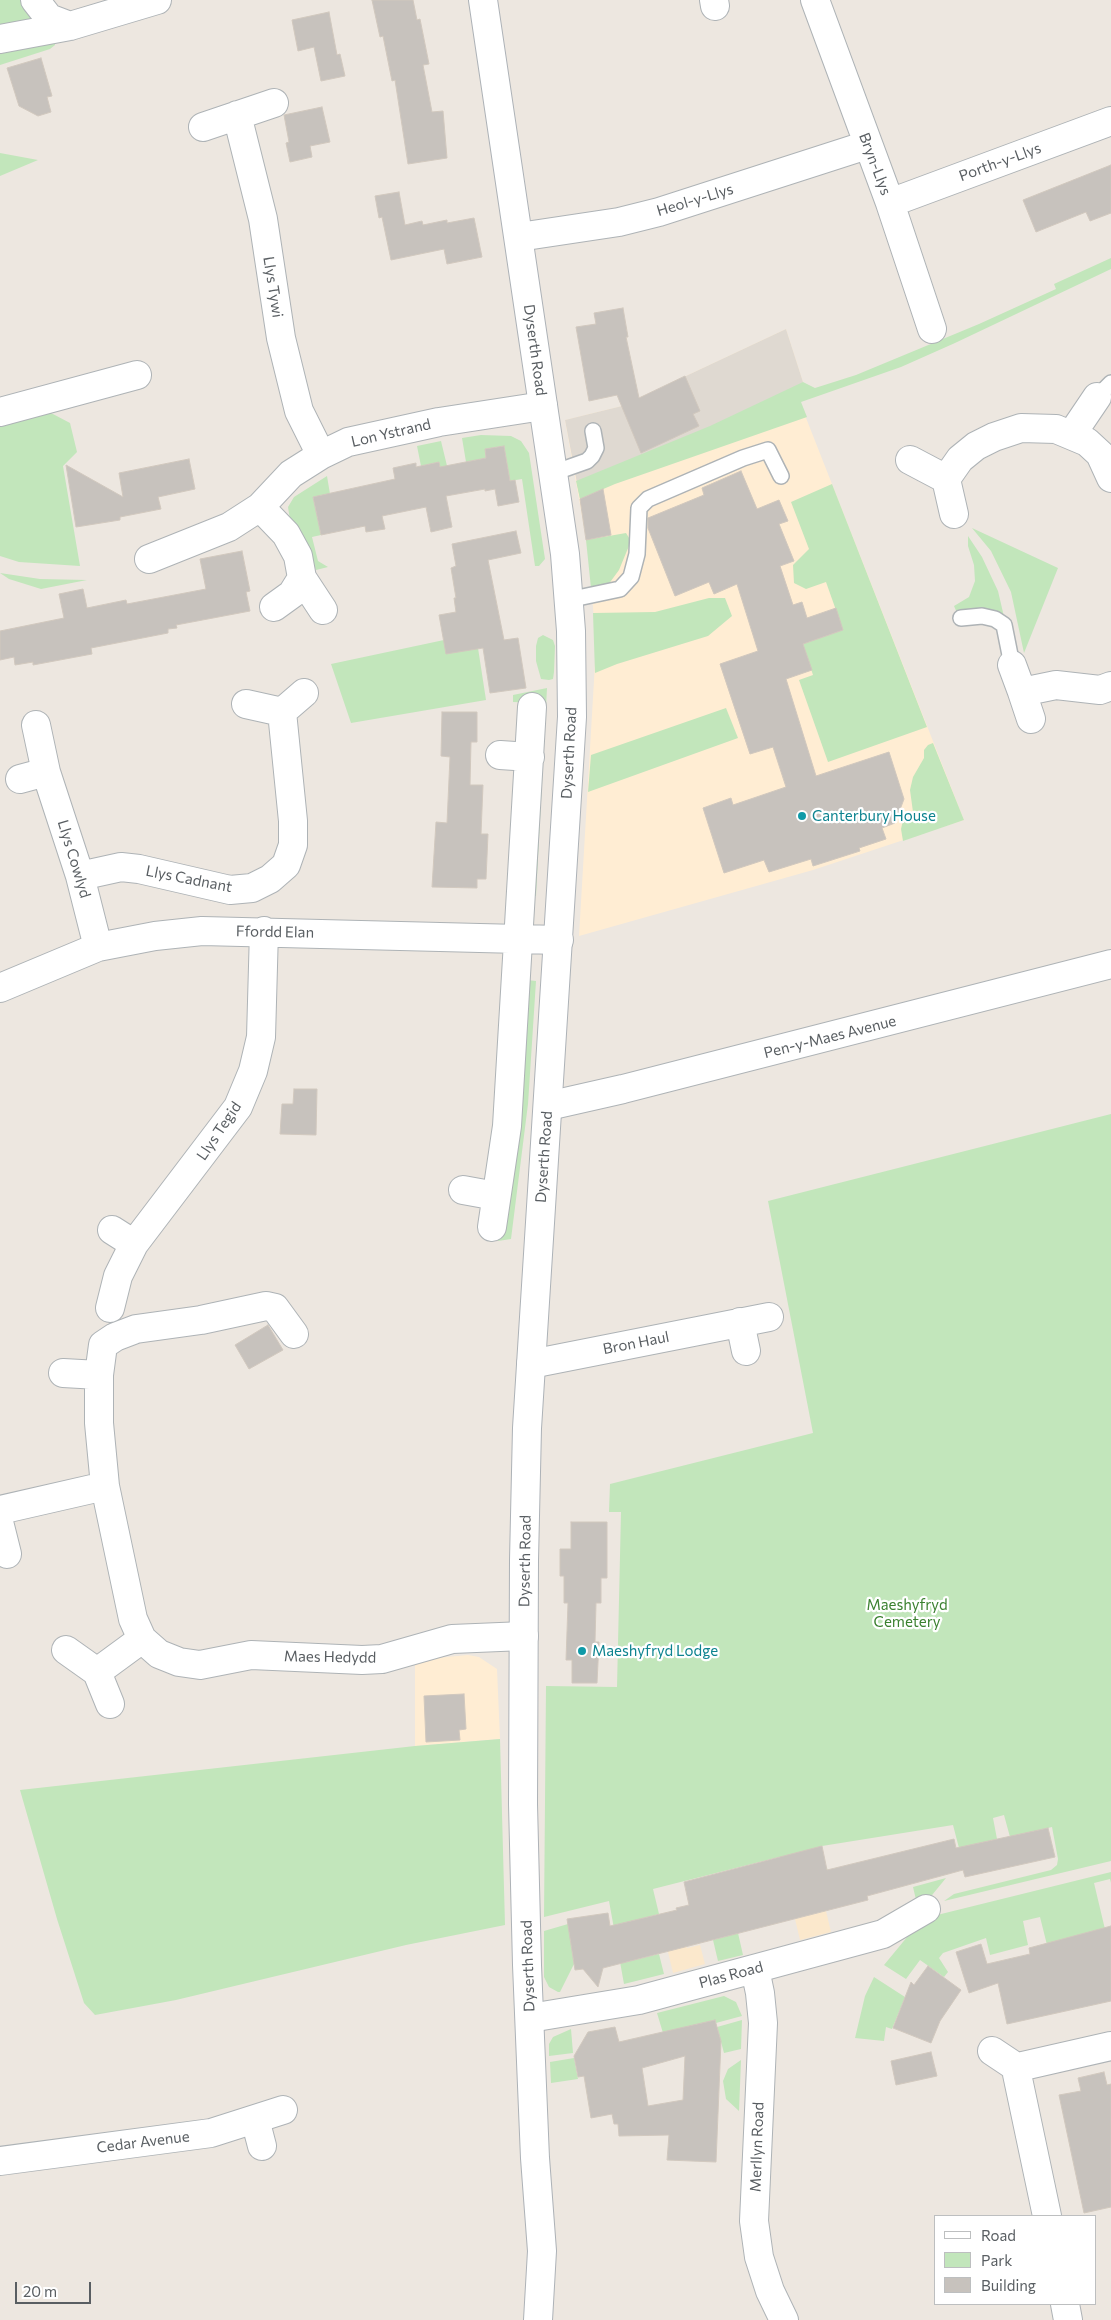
<!DOCTYPE html>
<html>
<head>
<meta charset="utf-8">
<style>
  body { margin:0 }
  #map { position:relative; width:1111px; height:2320px; overflow:hidden; background:#ede7e0; font-family:Commissioner,sans-serif }
  canvas { display:block }
  .legend { position:absolute; left:934px; top:2215px; width:162px; height:90px; box-sizing:border-box; background:#fff; border:1px solid #bdbfc0; margin:0; padding:6px 9px; list-style:none; font-size:15px; color:#595e62 }
  .legend li { display:flex; align-items:center; gap:10px; height:25px }
  .legend b { width:25px; border:1px solid #bdbfc0 }
  .scale { position:absolute; left:15px; top:2282px; width:76px; height:22px; box-sizing:border-box; border:2px solid #595e62; border-top:0; padding-left:6px; font-size:15px; line-height:18px; white-space:nowrap; color:#595e62; -webkit-text-stroke:4px #fff; paint-order:stroke }
</style>
</head>
<body>
<div id="map">
<canvas width="1111" height="2320"></canvas>
<ul class="legend">
<li><b style="height:6px;background:#fff"></b>Road</li>
<li><b style="height:14px;background:#c2e6bb"></b>Park</li>
<li><b style="height:14px;background:#c7c2bd"></b>Building</li>
</ul>
<div class="scale">20 m</div>
</div>
<script>
const ctx = document.querySelector('canvas').getContext('2d');
ctx.lineJoin = 'round';
function fill(path, color) { ctx.fillStyle = color; ctx.fill(path, 'evenodd'); }
const toPath = rows => new Path2D(rows.map(r => 'M' + r).join(''));
function strokePath(path, color, width, dash) { ctx.strokeStyle = color; ctx.lineWidth = width; ctx.lineCap = dash ? 'butt' : 'round'; ctx.setLineDash(dash || []); ctx.stroke(path); }
function drawText(font, color, halo, rows, align = 'center') {
  ctx.font = font + ' Commissioner,sans-serif'; ctx.lineWidth = 4.5; ctx.setLineDash([]); ctx.textBaseline = 'middle'; ctx.strokeStyle = halo; ctx.fillStyle = color; for (const [text, x, y, turn = 0] of rows) {
    ctx.save(); ctx.translate(x, y); ctx.rotate((+turn || 0) * Math.PI / 180); ctx.textAlign = isNaN(turn) ? turn : align; if (halo) ctx.strokeText(text, 0, 0); ctx.fillText(text, 0, 0); ctx.restore();
  }
}
const commercial = toPath([
  [786,329,803,382,797,395,964,820,813,870,579,936,596,646,589,556,565,420,622,406],
  [468,1655,479,1657,497,1669,500,1739,415,1746,415,1660]
]);
const education = toPath([
  [786,329,803,382,797,395,580,499,565,420,622,406]
]);
const green = toPath([
  [0,0,22,0,35,20,0,29],
  [55,41,55,45,50,49,0,65,0,53,36,42],
  [0,153,38,160,0,176],
  [1111,258,1111,269,955,343,901,367,801,402,807,417,615,484,580,499,576,481,710,426,803,382,815,388,856,375,979,324,1056,289,1054,284],
  [51,413,70,423,77,452,63,466,80,566,19,562,0,556,0,424],
  [481,435,511,436,521,441,529,453,545,559,539,566,535,566,522,479,510,481,504,446,485,449,486,458,466,462,462,438],
  [441,441,448,470,441,471,439,462,421,466,417,446],
  [327,476,330,494,313,497,321,535,312,537,318,561,328,567,316,570,310,554,290,520,288,507,294,497],
  [832,484,927,727,828,762,799,680,813,675,803,644,843,630,826,582,806,589,794,583,793,565,809,549,791,502],
  [972,528,1058,568,1024,653,1011,592,991,551],
  [626,533,631,541,619,570,608,585,591,588,586,540],
  [968,536,982,557,998,591,1005,621,957,613,954,606,969,597,975,581,974,565,968,546],
  [0,573,40,579,87,580,41,589,9,579],
  [709,598,725,598,732,616,708,636,617,664,595,673,593,613,655,612],
  [543,635,553,640,555,646,554,672,553,679,549,680,541,679,536,661,536,646,538,638],
  [444,640,478,648,486,700,351,723,331,664],
  [547,688,536,896,530,896,539,703,513,702,513,695],
  [726,708,738,738,588,792,591,755],
  [933,743,964,820,903,841,901,829,904,816,913,812,910,790,913,777,924,758,924,750,928,745],
  [527,980,536,981,528,1104,511,1239,498,1241,510,1159],
  [1111,1114,1111,1861,944,1901,954,1894,1051,1870,1057,1865,1058,1859,1052,1827,1010,1837,1004,1815,993,1818,997,1839,959,1848,953,1825,822,1846,815,1870,827,1868,835,1900,779,1857,653,1889,659,1914,617,1925,626,1962,659,1954,664,1974,624,1984,609,1901,544,1917,546,1686,617,1687,621,1512,609,1512,610,1484,813,1433,768,1201],
  [500,1739,505,1925,406,1945,176,2000,95,2015,84,2003,57,1919,20,1790,415,1746],
  [1111,1872,1111,1883,1110,1879,1094,1883,1109,1946,1051,1961,1040,1917,1023,1921,1028,1945,990,1955,986,1938,943,1953,939,1958,948,1972,944,1977,920,1960,906,1979,884,1965,917,1925,929,1917],
  [946,1878,928,1900,917,1904,913,1887],
  [568,1924,574,1964,560,1992,558,1992,549,1987,544,1977,544,1931],
  [738,1933,743,1955,718,1961,713,1940],
  [874,1977,905,1997,892,2029,886,2027,884,2041,855,2038,865,1996],
  [724,1996,736,2002,742,2016,716,2023,715,2020,663,2033,657,2013],
  [742,2020,741,2049,724,2053,717,2027],
  [571,2029,573,2053,549,2056,549,2044,553,2037],
  [574,2058,578,2079,551,2083,550,2062],
  [741,2060,739,2111,726,2099,723,2081,728,2069]
]);
const sand = toPath([
  [826,1911,831,1932,800,1940,795,1919],
  [685,1943,687,1948,700,1945,705,1964,673,1973,667,1948]
]);
const building = toPath([
  [372,0,413,0,417,20,420,19,429,64,423,65,432,112,443,111,447,158,408,164,395,80,392,81,383,36,380,37,372,0],
  [329,12,337,55,340,54,345,76,321,81,314,47,298,51,292,20,329,12],
  [41,58,52,96,47,97,51,112,38,116,19,106,7,68,41,58],
  [322,107,330,142,310,146,312,157,290,162,286,143,289,142,284,115,322,107],
  [1111,165,1111,213,1090,221,1086,212,1036,232,1023,200,1111,165],
  [399,192,405,225,422,221,423,225,447,220,447,223,474,218,482,257,447,264,444,249,391,260,382,217,379,218,375,196,399,192],
  [623,308,628,337,626,337,639,398,685,376,700,411,693,414,699,426,641,453,617,395,589,401,576,327,596,324,594,313,623,308],
  [504,446,510,481,515,480,519,502,498,506,495,489,485,491,485,489,446,496,452,527,431,532,426,507,382,516,385,529,366,532,365,526,321,535,313,497,395,479,393,468,416,463,416,467,439,462,440,467,486,458,485,449,504,446],
  [189,459,195,489,158,497,161,509,120,517,120,520,76,527,66,465,123,497,119,473,189,459],
  [741,471,757,509,779,500,788,521,779,524,794,561,780,566,793,605,802,602,807,618,836,608,843,630,803,644,812,670,786,679,816,776,889,752,904,799,895,823,882,828,886,839,859,848,860,851,813,866,811,859,769,872,764,860,724,873,703,808,731,798,733,805,786,787,773,747,750,754,720,664,758,651,737,584,714,594,709,582,675,596,648,528,648,518,704,495,702,488,741,471],
  [603,489,611,535,586,540,580,499,603,489],
  [516,531,521,553,488,560,504,640,518,638,526,688,490,693,483,648,446,654,439,615,456,612,454,598,456,598,451,568,456,566,452,544,516,531],
  [242,551,250,591,246,592,250,611,176,625,177,628,168,629,168,633,91,648,92,654,33,665,33,662,15,665,14,657,0,660,0,631,64,618,59,594,83,589,87,608,126,600,127,604,206,589,200,559,242,551],
  [442,712,477,712,477,742,471,742,470,785,483,785,481,834,488,834,486,879,477,879,477,888,432,887,436,822,447,823,450,757,441,756,442,712],
  [294,1089,317,1089,316,1135,280,1134,282,1104,293,1104,294,1089],
  [268,1325,283,1350,249,1369,235,1345,268,1325],
  [571,1522,607,1522,607,1578,601,1578,601,1603,596,1603,595,1642,599,1642,597,1683,572,1683,572,1660,566,1660,568,1603,564,1603,564,1576,560,1576,560,1549,571,1549,571,1522],
  [464,1694,466,1729,459,1730,460,1740,426,1742,424,1696,464,1694],
  [1048,1828,1055,1857,965,1877,963,1870,867,1896,868,1900,603,1968,598,1987,583,1969,575,1970,567,1919,608,1913,610,1926,677,1910,676,1908,689,1905,684,1882,822,1846,827,1870,954,1839,956,1848,1048,1828],
  [1111,1926,1111,2001,1007,2024,998,1983,969,1993,956,1952,981,1944,987,1964,1030,1954,1029,1948,1111,1926],
  [928,1966,961,1990,940,2021,931,2043,893,2028,911,1982,914,1985,928,1966],
  [715,2020,721,2041,716,2162,667,2160,669,2135,619,2136,618,2124,614,2124,612,2114,591,2118,584,2076,578,2077,574,2056,588,2032,615,2027,619,2042,715,2020],
  [685,2056,683,2100,648,2106,642,2068,685,2056],
  [931,2052,937,2076,896,2085,891,2061,931,2052],
  [1104,2072,1107,2085,1111,2084,1111,2207,1084,2213,1059,2095,1081,2091,1078,2078,1104,2072]
]);
const service = toPath([
  [1097,397,1111,383],
  [553,473,587,461,592,456,596,448,593,431],
  [568,600,620,589,631,577,637,554,639,508,648,499,743,458,768,450,781,476],
  [961,618,982,616,995,619,1004,625,1012,665]
]);
const minor = toPath([
  [35,0,49,18,70,26],
  [714,0,715,6],
  [815,0,890,203,932,329],
  [0,39,70,26,157,0],
  [237,115,263,219,281,338,299,411,321,455],
  [203,127,274,103],
  [890,203,1111,121],
  [519,237,619,222,659,212,867,145],
  [0,412,137,375],
  [1072,434,1097,397],
  [910,460,946,479],
  [260,507,286,534,298,556,302,578,292,594,274,607],
  [954,514,946,479,960,459,976,446,994,437,1021,428,1056,429,1087,442,1100,454,1111,478],
  [149,559,229,527,260,507,291,474,321,455,348,442,439,422,543,406],
  [302,578,323,610],
  [1012,665,1022,692,1056,685,1100,690,1111,686],
  [1022,692,1031,719],
  [246,704,282,712,304,693],
  [36,725,46,772,80,876,98,947],
  [500,755,530,757],
  [20,779,46,772],
  [80,876,121,867,139,869,230,890,252,888,270,879,286,865,293,845,293,821,282,712],
  [0,988,98,947,155,936,202,931,559,940],
  [463,1190,496,1196],
  [492,1227,507,1126,532,707],
  [112,1230,134,1244],
  [110,1308,118,1276,134,1244,238,1107,253,1071,261,1037,264,931],
  [740,1322,746,1351],
  [294,1334,275,1308,266,1306,201,1320,136,1329,115,1337,103,1345,99,1375,99,1423,105,1486,133,1619,142,1639,159,1654,179,1662,200,1665,251,1655,362,1660,382,1659,452,1639,524,1636],
  [531,1364,769,1317],
  [63,1373,99,1375],
  [0,1510,105,1486],
  [0,1526,7,1554],
  [66,1650,97,1672,110,1704],
  [97,1672,142,1639],
  [755,1969,760,1993,763,2023,754,2221,759,2257,770,2291,784,2320],
  [530,2018,639,2000,883,1934,926,1909],
  [992,2051,1019,2069],
  [255,2119,262,2146],
  [0,2161,211,2133,283,2110],
  [1047,2216,1017,2074,1019,2069,1023,2066,1111,2046],
  [1065,2304,1068,2320]
]);
const tertiary = toPath([
  [548,1106,623,1089,1111,964]
]);
const secondary = toPath([
  [483,0,565,554,571,631,572,717,527,1428,524,1560,523,1804,527,1965,535,2158,542,2251,538,2320]
]);
const markers = [
  [802,816,5,"#0f9aa8"],
  [582,1651,5,"#0f9aa8"]
];
const streetNames = [
  ["Porth-y-Llys",1000,162,-20],
  ["Bryn-Llys",875,164,69],
  ["Heol-y-Llys",695,200,-17],
  ["Llys Tywi",273,287,81],
  ["Dyserth Road",535,350,82],
  ["Lon Ystrand",391,433,-13],
  ["Dyserth Road",569,753,-87],
  ["Llys Cowlyd",74,859,73],
  ["Llys Cadnant",189,879,11],
  ["Ffordd Elan",275,932,1],
  ["Pen-y-Maes Avenue",830,1037,-14],
  ["Llys Tegid",219,1131,-56],
  ["Dyserth Road",544,1157,-86],
  ["Bron Haul",636,1343,-11],
  ["Dyserth Road",525,1561,-89],
  ["Maes Hedydd",330,1657,1],
  ["Dyserth Road",528,1966,-92],
  ["Plas Road",731,1975,-15],
  ["Cedar Avenue",143,2142,-7],
  ["Merllyn Road",757,2147,-88]
];
const cultureNames = [
  ["Canterbury House",812,816],
  ["Maeshyfryd Lodge",592,1651]
];
const parkNames = [
  ["Maeshyfryd",907,1605],
  ["Cemetery",907,1622]
];
fill(commercial, '#ffedd3');
fill(education, '#dfd9d1');
fill(green, '#c2e6bb');
fill(sand, '#fbe8cc');
fill(building, '#c7c2bd');
strokePath(building, '#d1c8be', 1);
strokePath(service, '#aeb3b6', 18);
strokePath(minor, '#aeb3b6', 30);
strokePath(tertiary, '#aeb3b6', 30);
strokePath(secondary, '#adb2b7', 30);
strokePath(service, '#fff', 15);
strokePath(minor, '#fff', 28);
strokePath(tertiary, '#fff', 28);
strokePath(secondary, '#fff', 28);
for (const [x, y, r, color] of markers) { const dot = new Path2D(); dot.arc(x, y, r, 0, 2 * Math.PI); ctx.fillStyle = color; ctx.fill(dot); strokePath(dot, '#fff', 2); }
drawText('15px', '#595e62', '#fff', streetNames);
drawText('15px', '#0d838f', '#fff', cultureNames, 'left');
drawText('15px', '#3b8130', '#fff', parkNames);
</script>
</body>
</html>
